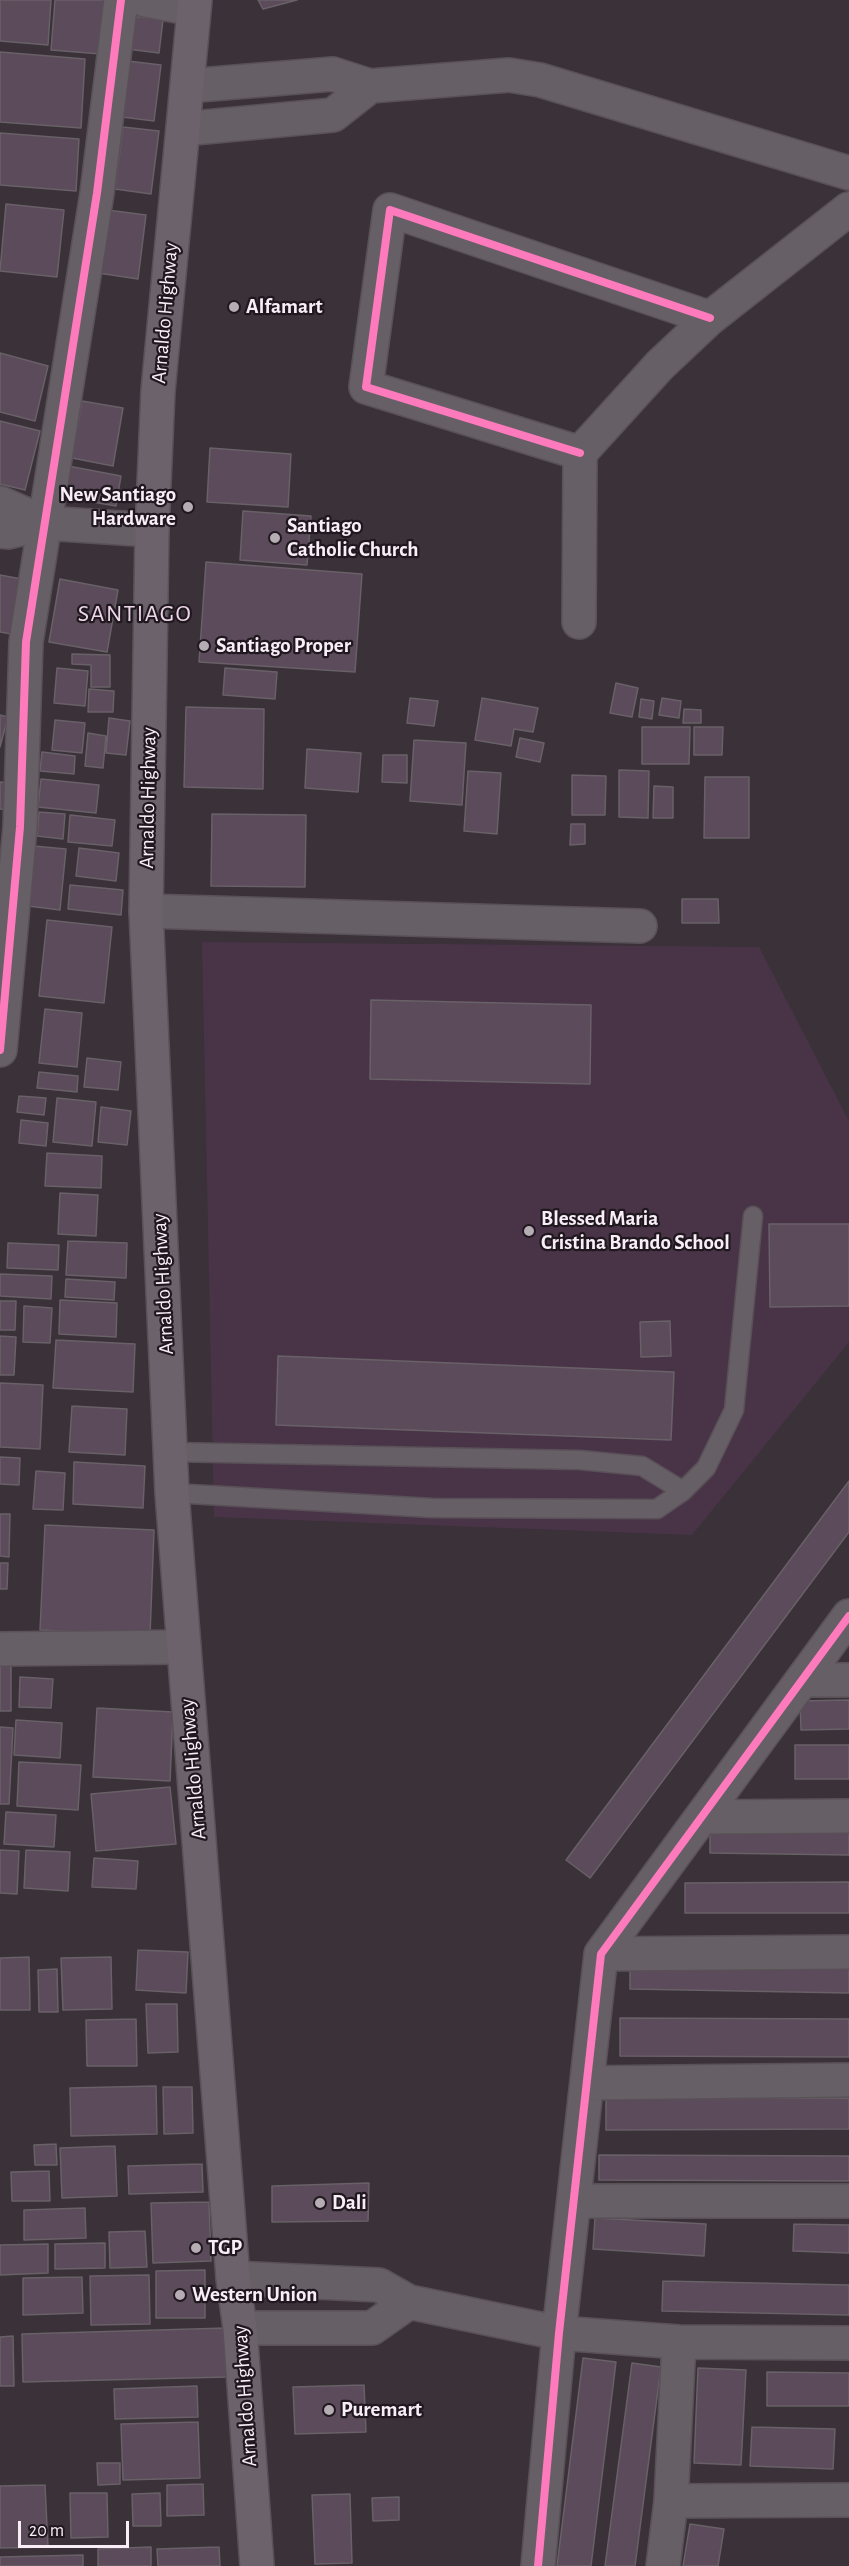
<!DOCTYPE html>
<html>
<head>
<meta charset="utf-8">
<style>
  body { margin:0 }
  #map { position:relative; width:849px; height:2566px; overflow:hidden; background:#3a3139; font-family:"Alegreya Sans",sans-serif }
  canvas { display:block }
  .scale { position:absolute; left:18px; top:2521px; width:111px; height:27px; box-sizing:border-box; border:3px solid #f9eef7; border-top:0; padding-left:8px; font-size:18px; line-height:21px; white-space:nowrap; color:#f9eef7; -webkit-text-stroke:4px #20181f; paint-order:stroke }
</style>
</head>
<body>
<div id="map">
<canvas width="849" height="2566"></canvas>
<div class="scale">20 m</div>
</div>
<script>
const ctx = document.querySelector('canvas').getContext('2d');
ctx.lineJoin = 'round';
function fill(path, color) { ctx.fillStyle = color; ctx.fill(path, 'evenodd'); }
const toPath = rows => new Path2D(rows.map(r => 'M' + r).join(''));
function strokePath(path, color, width, dash) { ctx.strokeStyle = color; ctx.lineWidth = width; ctx.lineCap = dash ? 'butt' : 'round'; ctx.setLineDash(dash || []); ctx.stroke(path); }
function drawText(font, color, halo, rows, align = 'center') {
  ctx.font = font + ' "Alegreya Sans",sans-serif'; ctx.lineWidth = 4.5; ctx.setLineDash([]); ctx.textBaseline = 'middle'; ctx.strokeStyle = halo; ctx.fillStyle = color; for (const [text, x, y, turn = 0] of rows) {
    ctx.save(); ctx.translate(x, y); ctx.rotate((+turn || 0) * Math.PI / 180); ctx.textAlign = isNaN(turn) ? turn : align; if (halo) ctx.strokeText(text, 0, 0); ctx.fillText(text, 0, 0); ctx.restore();
  }
}
const built = toPath([
  [202,942,759,947,849,1121,849,1342,692,1535,214,1517]
]);
const building = toPath([
  [0,0,51,0,48,45,0,41,0,0],
  [55,0,106,0,101,54,51,50,55,0],
  [258,0,297,0,263,9,258,0],
  [131,16,163,20,159,53,127,49,131,16],
  [0,52,85,59,81,128,0,122,0,52],
  [128,61,161,65,154,121,122,117,128,61],
  [123,127,159,131,151,194,115,189,123,127],
  [0,133,79,139,76,191,0,185,0,133],
  [6,204,64,210,57,277,0,271,6,204],
  [107,210,146,215,138,279,98,273,107,210],
  [0,353,48,366,35,421,0,412,0,353],
  [82,401,123,408,113,466,72,458,82,401],
  [0,421,40,431,25,490,0,484,0,421],
  [210,448,291,454,288,507,207,502,210,448],
  [68,466,121,476,116,506,63,497,68,466],
  [243,511,311,516,307,565,240,560,243,511],
  [206,562,362,574,355,672,199,662,206,562],
  [0,575,27,580,17,635,0,632,0,575],
  [60,579,118,590,107,652,49,642,60,579],
  [72,654,110,655,110,687,91,687,91,665,72,664,72,654],
  [57,668,88,671,85,706,54,703,57,668],
  [225,668,277,672,275,699,223,695,225,668],
  [616,683,638,688,632,717,610,713,616,683],
  [89,689,114,691,113,712,88,712,89,689],
  [410,698,438,701,434,726,407,723,410,698],
  [482,698,538,708,533,732,514,729,511,746,475,740,482,698],
  [662,698,681,701,679,718,659,715,662,698],
  [641,699,654,701,652,719,639,717,641,699],
  [186,707,264,709,263,789,184,787,186,707],
  [684,709,701,710,701,723,683,723,684,709],
  [0,715,8,717,0,747,0,715],
  [109,718,130,721,126,755,106,753,109,718],
  [55,720,85,723,82,753,52,750,55,720],
  [642,727,690,727,689,764,642,764,642,727],
  [694,727,723,727,722,755,694,755,694,727],
  [88,733,106,736,103,768,85,766,88,733],
  [520,738,544,743,540,762,516,757,520,738],
  [414,740,466,743,462,805,410,801,414,740],
  [307,749,361,753,358,792,305,788,307,749],
  [42,752,75,756,74,774,40,771,42,752],
  [383,755,407,755,407,783,382,782,383,755],
  [619,770,649,771,648,818,619,817,619,770],
  [468,771,501,773,497,834,464,831,468,771],
  [572,775,606,776,605,815,572,815,572,775],
  [705,777,749,777,749,838,704,838,705,777],
  [41,779,99,785,96,813,38,807,41,779],
  [0,782,12,783,10,810,0,809,0,782],
  [654,786,673,787,673,818,653,818,654,786],
  [39,812,65,814,63,839,37,836,39,812],
  [212,814,306,815,305,887,211,886,212,814],
  [70,815,115,820,112,846,68,842,70,815],
  [571,824,585,824,585,844,570,845,571,824],
  [34,846,66,849,60,910,28,906,34,846],
  [79,848,119,853,116,881,76,876,79,848],
  [70,885,123,890,121,915,68,909,70,885],
  [682,899,718,899,719,923,682,923,682,899],
  [47,920,112,927,104,1003,39,996,47,920],
  [371,1000,591,1005,590,1084,370,1079,371,1000],
  [45,1009,82,1013,77,1067,39,1063,45,1009],
  [87,1058,121,1062,118,1090,84,1087,87,1058],
  [39,1072,78,1076,77,1092,37,1088,39,1072],
  [19,1096,46,1098,44,1115,17,1112,19,1096],
  [57,1098,96,1102,92,1146,53,1142,57,1098],
  [101,1107,131,1111,127,1145,98,1142,101,1107],
  [21,1120,48,1123,46,1146,19,1143,21,1120],
  [47,1153,102,1156,101,1188,45,1186,47,1153],
  [60,1193,98,1195,96,1236,58,1234,60,1193],
  [769,1224,849,1224,849,1306,770,1307,769,1224],
  [68,1241,127,1243,126,1278,66,1275,68,1241],
  [8,1243,59,1245,58,1270,7,1268,8,1243],
  [0,1274,52,1276,51,1299,0,1296,0,1274],
  [66,1279,115,1282,114,1300,65,1297,66,1279],
  [60,1300,117,1303,116,1337,59,1334,60,1300],
  [0,1301,16,1301,15,1330,0,1330,0,1301],
  [24,1306,52,1308,50,1343,23,1342,24,1306],
  [670,1321,671,1356,641,1357,640,1322,670,1321],
  [0,1336,16,1337,14,1375,0,1375,0,1336],
  [56,1340,135,1344,133,1392,53,1388,56,1340],
  [278,1356,674,1372,671,1440,276,1425,278,1356],
  [0,1383,43,1385,40,1449,0,1447,0,1383],
  [72,1406,127,1409,125,1455,69,1452,72,1406],
  [0,1457,20,1458,19,1485,0,1484,0,1457],
  [74,1462,145,1466,143,1508,73,1504,74,1462],
  [36,1471,65,1473,63,1510,33,1509,36,1471],
  [849,1481,849,1532,590,1878,566,1860,849,1481],
  [0,1514,10,1514,9,1557,0,1556,0,1514],
  [45,1525,154,1530,150,1636,40,1630,45,1525],
  [0,1563,8,1563,7,1589,0,1589,0,1563],
  [0,1659,11,1659,11,1711,0,1711,0,1659],
  [20,1677,53,1679,51,1708,19,1707,20,1677],
  [849,1700,849,1729,801,1730,800,1701,849,1700],
  [97,1708,173,1712,170,1781,93,1777,97,1708],
  [16,1720,62,1723,60,1758,14,1755,16,1720],
  [0,1727,13,1728,9,1804,0,1804,0,1727],
  [795,1745,849,1745,849,1779,795,1779,795,1745],
  [19,1762,81,1765,78,1810,17,1806,19,1762],
  [170,1787,176,1844,96,1851,91,1794,170,1787],
  [6,1812,56,1815,54,1847,4,1844,6,1812],
  [710,1827,849,1829,849,1855,710,1853,710,1827],
  [0,1850,19,1851,17,1894,0,1893,0,1850],
  [26,1850,70,1852,68,1891,24,1888,26,1850],
  [94,1858,138,1861,136,1889,92,1887,94,1858],
  [849,1882,849,1913,685,1913,685,1883,849,1882],
  [138,1950,188,1952,186,1993,136,1990,138,1950],
  [29,1957,30,2010,0,2010,0,1958,29,1957],
  [111,1957,112,2009,63,2010,61,1958,111,1957],
  [630,1966,849,1969,849,1993,630,1989,630,1966],
  [57,1969,58,2012,39,2012,38,1970,57,1969],
  [146,2004,177,2004,178,2052,148,2053,146,2004],
  [620,2018,849,2019,849,2057,620,2056,620,2018],
  [136,2019,137,2066,87,2066,86,2020,136,2019],
  [156,2086,157,2134,71,2136,70,2088,156,2086],
  [163,2087,192,2087,193,2133,164,2134,163,2087],
  [849,2098,849,2129,606,2130,606,2099,849,2098],
  [56,2144,57,2165,35,2165,34,2145,56,2144],
  [115,2146,117,2196,62,2198,60,2148,115,2146],
  [599,2155,849,2156,849,2181,599,2180,599,2155],
  [202,2164,203,2192,129,2194,128,2166,202,2164],
  [49,2171,50,2201,12,2201,11,2172,49,2171],
  [369,2183,368,2221,272,2222,272,2186,369,2183],
  [209,2202,211,2261,153,2263,151,2203,209,2202],
  [85,2208,86,2238,24,2240,24,2210,85,2208],
  [595,2218,706,2224,704,2256,593,2249,595,2218],
  [794,2224,849,2225,849,2253,793,2251,794,2224],
  [145,2231,147,2267,110,2268,109,2232,145,2231],
  [105,2243,105,2268,55,2269,55,2244,105,2243],
  [48,2244,48,2273,0,2275,0,2245,48,2244],
  [205,2270,205,2318,156,2318,156,2271,205,2270],
  [149,2275,150,2324,91,2325,90,2276,149,2275],
  [82,2277,83,2313,23,2315,23,2278,82,2277],
  [663,2281,849,2285,849,2315,662,2311,663,2281],
  [226,2328,227,2377,23,2382,22,2334,226,2328],
  [13,2336,14,2386,0,2386,0,2337,13,2336],
  [583,2358,616,2362,591,2566,557,2566,583,2358],
  [632,2363,661,2367,635,2566,605,2566,632,2363],
  [698,2368,746,2370,741,2465,694,2463,698,2368],
  [767,2372,849,2373,849,2406,767,2406,767,2372],
  [364,2385,366,2432,295,2434,293,2387,364,2385],
  [197,2386,198,2417,115,2419,114,2389,197,2386],
  [198,2422,200,2478,123,2480,121,2424,198,2422],
  [752,2427,835,2429,833,2469,750,2466,752,2427],
  [97,2463,120,2463,120,2484,98,2485,97,2463],
  [203,2484,204,2515,167,2516,167,2485,203,2484],
  [45,2485,48,2547,0,2548,0,2486,45,2485],
  [70,2493,107,2493,108,2537,71,2538,70,2493],
  [160,2493,161,2526,133,2526,132,2494,160,2493],
  [350,2494,352,2563,315,2564,312,2495,350,2494],
  [399,2497,399,2520,373,2521,372,2498,399,2497],
  [690,2524,724,2529,718,2566,683,2566,690,2524],
  [151,2547,151,2566,98,2566,98,2549,151,2547],
  [219,2547,220,2566,158,2566,157,2549,219,2547],
  [83,2555,83,2566,0,2566,0,2557,83,2555]
]);
const service = toPath([
  [170,1452,580,1460,642,1466,683,1491],
  [172,1493,432,1508,657,1509,683,1491,706,1468,734,1410,753,1216]
]);
const minor = toPath([
  [145,0,194,9],
  [187,86,333,74,370,86,509,75,540,80,849,173],
  [183,129,333,115,370,86],
  [580,453,366,387,390,210,710,318],
  [579,622,580,453,660,365,710,318,849,209],
  [146,911,640,926],
  [0,1050,20,827,26,642,97,193,121,0],
  [0,1649,184,1647],
  [804,1680,849,1680],
  [702,1817,849,1816],
  [601,1954,849,1952],
  [587,2083,849,2080],
  [575,2201,849,2201],
  [233,2278,379,2285,409,2302,559,2333,679,2342,849,2343],
  [240,2328,372,2328,409,2302],
  [671,2501,849,2500],
  [538,2566,559,2333,601,1954,849,1616],
  [663,2566,671,2501,679,2342]
]);
const tertiary = toPath([
  [0,503,45,523],
  [0,531,8,532,45,523,152,530]
]);
const secondary = toPath([
  [195,0,158,391,152,530,146,911,172,1493,233,2278,240,2328,257,2566]
]);
const cycleway = toPath([
  [580,453,366,387,390,210,710,318],
  [0,1050,20,827,26,642,97,193,121,0],
  [538,2566,559,2333,601,1954,849,1616]
]);
const markers = [
  [234,307,6,"#b6acb4"],
  [188,507,6,"#b6acb4"],
  [275,538,6,"#b6acb4"],
  [204,646,6,"#b6acb4"],
  [529,1231,6,"#b6acb4"],
  [320,2203,6,"#b6acb4"],
  [196,2248,6,"#b6acb4"],
  [180,2295,6,"#b6acb4"],
  [329,2410,6,"#b6acb4"]
];
const poiNames = [
  ["Alfamart",246,307],
  ["New Santiago",176,495,"right"],
  ["Hardware",176,519,"right"],
  ["Santiago",287,526],
  ["Catholic Church",287,550],
  ["Santiago Proper",216,646],
  ["Blessed Maria",541,1219],
  ["Cristina Brando School",541,1243],
  ["Dali",332,2203],
  ["TGP",208,2248],
  ["Western Union",192,2295],
  ["Puremart",341,2410]
];
const streetNames = [
  ["Arnaldo Highway",165,313,-85],
  ["Arnaldo Highway",148,798,-89],
  ["Arnaldo Highway",163,1284,-93],
  ["Arnaldo Highway",193,1769,-95],
  ["Arnaldo Highway",245,2396,-94]
];
const quarterNames = [
  ["SANTIAGO",135,614]
];
fill(built, '#493447');
fill(building, '#5c4b5a');
strokePath(building, '#696168', 1.5);
strokePath(service, '#595058', 21);
strokePath(minor, '#595058', 36);
strokePath(tertiary, '#595058', 36);
strokePath(secondary, '#595058', 36);
strokePath(service, '#665f65', 18);
strokePath(minor, '#665f65', 33);
strokePath(tertiary, '#665f65', 33);
strokePath(secondary, '#6c626b', 33);
strokePath(cycleway, '#fd7abc', 8);
for (const [x, y, r, color] of markers) { const dot = new Path2D(); dot.arc(x, y, r, 0, 2 * Math.PI); ctx.fillStyle = color; ctx.fill(dot); strokePath(dot, '#20181f', 2); }
drawText('bold 21px', '#f9eef7', '#20181f', poiNames, 'left');
drawText('21px', '#f9eef7', '#20181f', streetNames);
ctx.letterSpacing = '1.5px';
drawText('24px', '#edd6e9', '#20181f', quarterNames);
ctx.letterSpacing = '0px';
</script>
</body>
</html>
